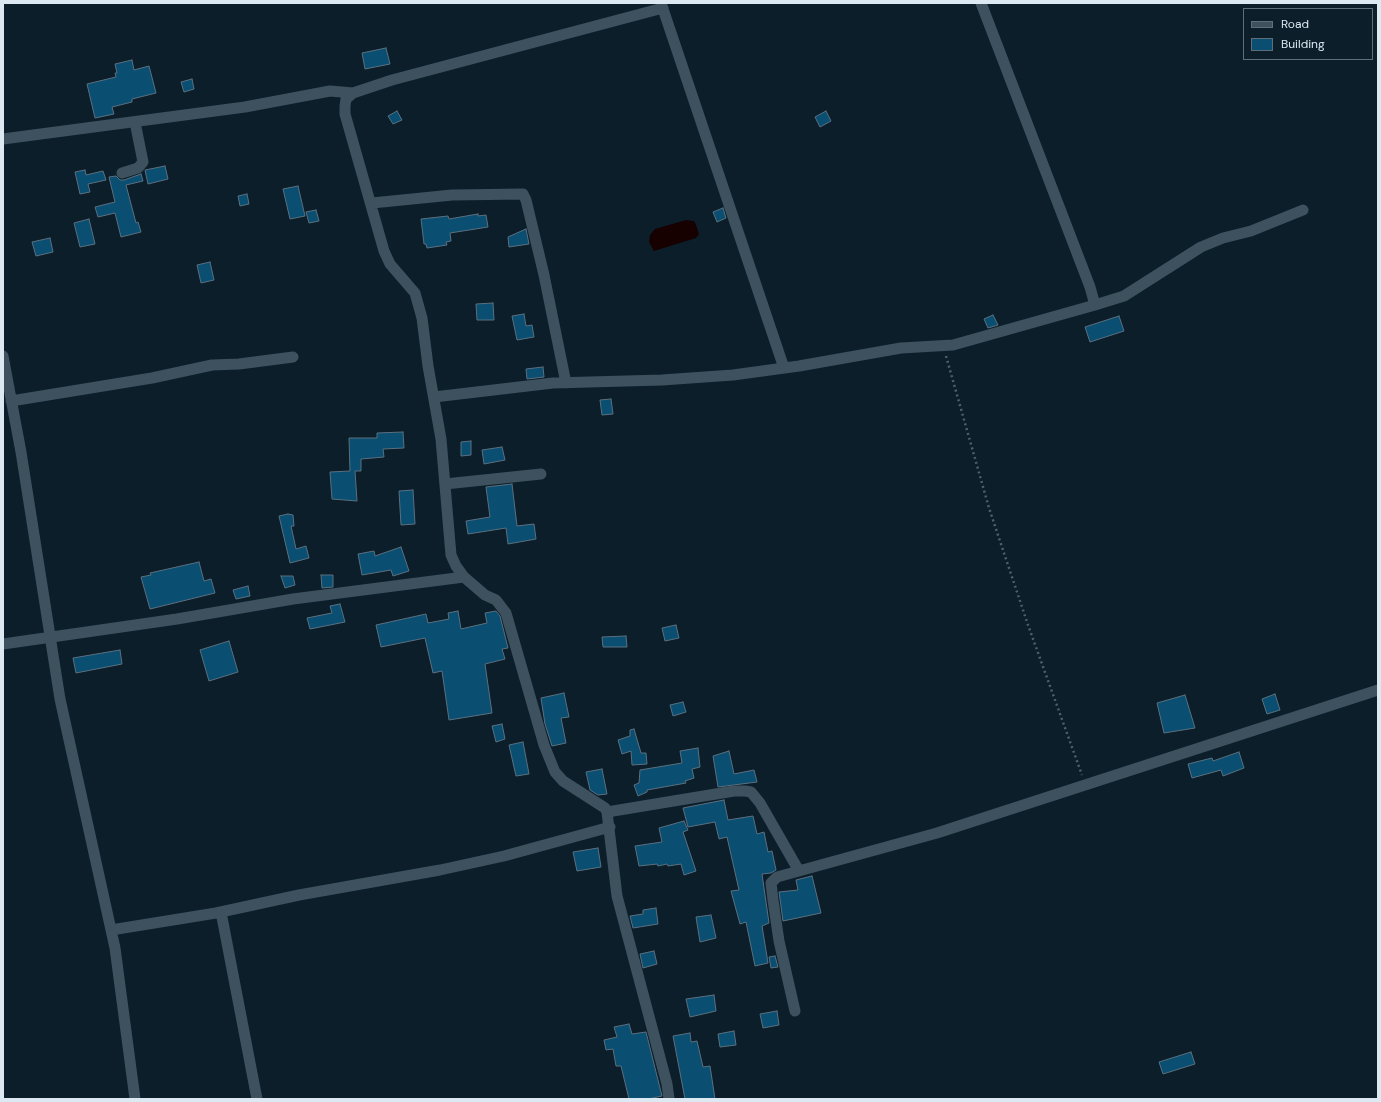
<!DOCTYPE html>
<html>
<head>
<meta charset="utf-8">
<style>
  body { margin:0 }
  #map { position:relative; width:1381px; height:1102px; overflow:hidden; background:#0b1e2a; font-family:"DM Sans",sans-serif }
  canvas { display:block }
  .frame { position:absolute; inset:0; border:4px solid #dde9f2; pointer-events:none }
  .legend { position:absolute; left:1243px; top:8px; width:130px; height:52px; box-sizing:border-box; background:#0b1e2a; border:1px solid #5f6f7a; margin:0; padding:5px 7px; list-style:none; font-size:12px; color:#dde9f2 }
  .legend li { display:flex; align-items:center; gap:8px; height:20px }
  .legend b { width:20px; border:1px solid #5f6f7a }
</style>
</head>
<body>
<div id="map">
<canvas width="1381" height="1102"></canvas>
<div class="frame"></div>
<ul class="legend">
<li><b style="height:5px;background:#3d515f"></b>Road</li>
<li><b style="height:11px;background:#0a4e72"></b>Building</li>
</ul>
</div>
<script>
const ctx = document.querySelector('canvas').getContext('2d');
ctx.lineJoin = 'round';
function fill(path, color) { ctx.fillStyle = color; ctx.fill(path, 'evenodd'); }
const toPath = rows => new Path2D(rows.map(r => 'M' + r).join(''));
function strokePath(path, color, width, dash) { ctx.strokeStyle = color; ctx.lineWidth = width; ctx.lineCap = dash ? 'butt' : 'round'; ctx.setLineDash(dash || []); ctx.stroke(path); }
const water = toPath([
  [686,220,694,221,696,225,699,234,696,238,654,251,649,242,650,235,655,229]
]);
const building = toPath([
  [386,48,390,64,365,69,362,53,386,48],
  [132,60,134,70,149,66,156,93,132,99,132,102,112,107,114,114,95,118,87,84,116,77,115,73,117,73,115,64,132,60],
  [192,79,194,89,184,92,181,82,192,79],
  [397,111,402,120,393,124,388,116,397,111],
  [826,111,831,121,820,127,815,117,826,111],
  [165,166,168,179,148,184,145,170,165,166],
  [85,170,86,175,103,171,106,180,88,184,90,192,80,194,75,172,85,170],
  [141,174,143,181,126,185,136,223,138,222,141,232,121,237,115,213,98,217,95,207,115,202,109,177,116,176,120,180,124,180,141,174],
  [298,186,305,216,290,219,283,189,298,186],
  [247,194,249,204,240,206,238,196,247,194],
  [723,208,726,218,717,222,713,212,723,208],
  [316,210,319,221,309,223,306,212,316,210],
  [478,214,478,216,486,215,488,227,450,233,451,241,446,242,447,245,427,248,426,244,424,244,421,219,448,216,449,219,478,214],
  [89,219,95,244,80,247,74,223,89,219],
  [526,229,529,244,509,247,508,237,526,229],
  [50,238,53,252,36,256,32,242,50,238],
  [210,262,214,280,201,283,197,265,210,262],
  [493,303,494,320,477,320,476,304,493,303],
  [524,314,526,326,532,325,534,337,517,340,512,316,524,314],
  [993,315,998,325,988,328,984,319,993,315],
  [1119,316,1124,331,1090,342,1085,327,1119,316],
  [543,367,544,377,527,379,526,369,543,367],
  [611,399,613,414,602,415,600,400,611,399],
  [403,432,404,448,383,449,384,457,361,459,361,471,355,471,357,501,332,499,330,472,350,471,349,438,377,438,377,433,403,432],
  [471,441,471,455,461,456,461,442,471,441],
  [502,447,505,460,484,464,482,450,502,447],
  [512,484,517,526,534,524,536,539,508,544,506,528,468,534,466,521,490,517,486,487,512,484],
  [413,490,415,524,401,525,399,491,413,490],
  [288,514,293,515,294,526,291,526,296,549,306,546,309,558,290,563,279,516,288,514],
  [401,547,409,571,393,576,391,570,362,575,358,554,374,551,375,556,401,547],
  [199,562,204,581,211,579,215,593,150,609,141,577,151,575,150,573,199,562],
  [321,575,333,575,333,587,322,588,321,575],
  [281,576,293,576,295,585,285,588,281,576],
  [248,586,250,596,236,599,233,590,248,586],
  [340,604,345,622,310,629,307,618,332,613,330,606,340,604],
  [458,611,461,629,487,623,485,613,496,611,500,616,508,648,502,649,505,659,485,664,492,713,449,720,442,671,433,673,425,638,381,647,376,625,426,614,428,623,449,619,448,613,458,611],
  [676,625,679,638,665,641,662,628,676,625],
  [626,636,627,647,603,647,602,637,626,636],
  [229,641,238,672,209,681,200,650,229,641],
  [120,650,122,664,76,673,73,658,120,650],
  [564,693,569,717,561,718,566,743,552,746,545,724,541,698,564,693],
  [1275,694,1280,710,1267,714,1262,699,1275,694],
  [1185,695,1195,728,1164,733,1157,703,1185,695],
  [683,702,686,712,673,716,670,705,683,702],
  [502,724,505,739,496,742,492,726,502,724],
  [634,729,641,753,646,753,647,764,632,765,631,751,622,754,618,740,630,736,630,730,634,729],
  [523,742,529,774,516,776,509,745,523,742],
  [698,748,700,767,692,769,694,778,685,781,686,783,647,790,647,792,638,796,634,785,639,783,640,770,682,763,680,751,698,748],
  [729,751,734,774,754,770,757,782,718,787,713,756,729,751],
  [1239,752,1244,768,1223,776,1221,770,1192,778,1188,764,1212,758,1213,761,1239,752],
  [602,769,607,794,598,795,590,790,586,772,602,769],
  [724,800,728,820,753,816,757,834,764,832,768,852,772,851,776,870,771,873,762,874,769,923,762,926,768,963,755,966,746,922,740,924,731,891,739,890,727,837,719,839,715,822,688,827,683,808,724,800],
  [684,821,688,830,683,832,696,871,684,875,681,864,668,866,667,864,658,866,657,864,639,866,635,846,662,842,659,828,684,821],
  [598,848,601,867,577,871,573,852,598,848],
  [812,876,821,913,783,921,779,892,798,890,796,880,812,876],
  [656,908,658,924,633,928,630,916,643,914,643,910,656,908],
  [711,915,716,938,700,942,696,917,711,915],
  [654,951,657,964,643,968,640,954,654,951],
  [775,956,778,967,771,968,769,957,775,956],
  [714,995,716,1011,690,1017,686,999,714,995],
  [777,1011,779,1025,763,1028,760,1014,777,1011],
  [629,1024,632,1034,646,1032,662,1096,648,1099,629,1099,621,1066,616,1066,613,1049,606,1050,604,1040,617,1037,614,1027,629,1024],
  [734,1031,736,1045,720,1047,718,1034,734,1031],
  [690,1033,691,1042,697,1041,703,1067,710,1066,715,1099,685,1099,673,1036,690,1033],
  [1191,1052,1195,1064,1163,1074,1159,1062,1191,1052]
]);
const path = toPath([
  [946,356,989,508,1028,625,1082,775]
]);
const minor = toPath([
  [661,3,784,368],
  [663,8,392,80,353,93,346,99,345,106,345,114,384,251,390,264,415,293,422,318,428,366,441,439,451,555,456,566,464,577,485,595,496,600,506,613,544,745,555,772,563,781,605,808,607,812,617,896,667,1084,669,1099],
  [3,139,245,107,330,91,353,93],
  [122,173,138,168,143,162,135,122],
  [372,203,452,195,523,194,526,200,544,275,566,383],
  [1095,305,1124,296,1201,247,1223,238,1251,231,1303,210],
  [3,356,21,452,60,699,115,948,135,1099],
  [434,397,553,383,662,380,733,375,799,366,901,348,953,345,1095,305,1090,287,981,3],
  [11,401,152,378,212,365,239,364,293,357],
  [445,484,541,474],
  [3,644,177,619,293,599,464,577],
  [607,812,734,791,745,791,751,792,760,803,799,871],
  [221,912,257,1099],
  [111,930,216,913,299,895,440,870,504,856,610,827],
  [795,1011,779,941,773,900,771,883,777,877,937,833,1378,690]
]);
fill(water, '#170000');
fill(building, '#0a4e72');
strokePath(building, '#5b707f', 1);
strokePath(path, '#4f606b', 2.5, [2, 3]);
strokePath(minor, '#3d515f', 11);
</script>
</body>
</html>
